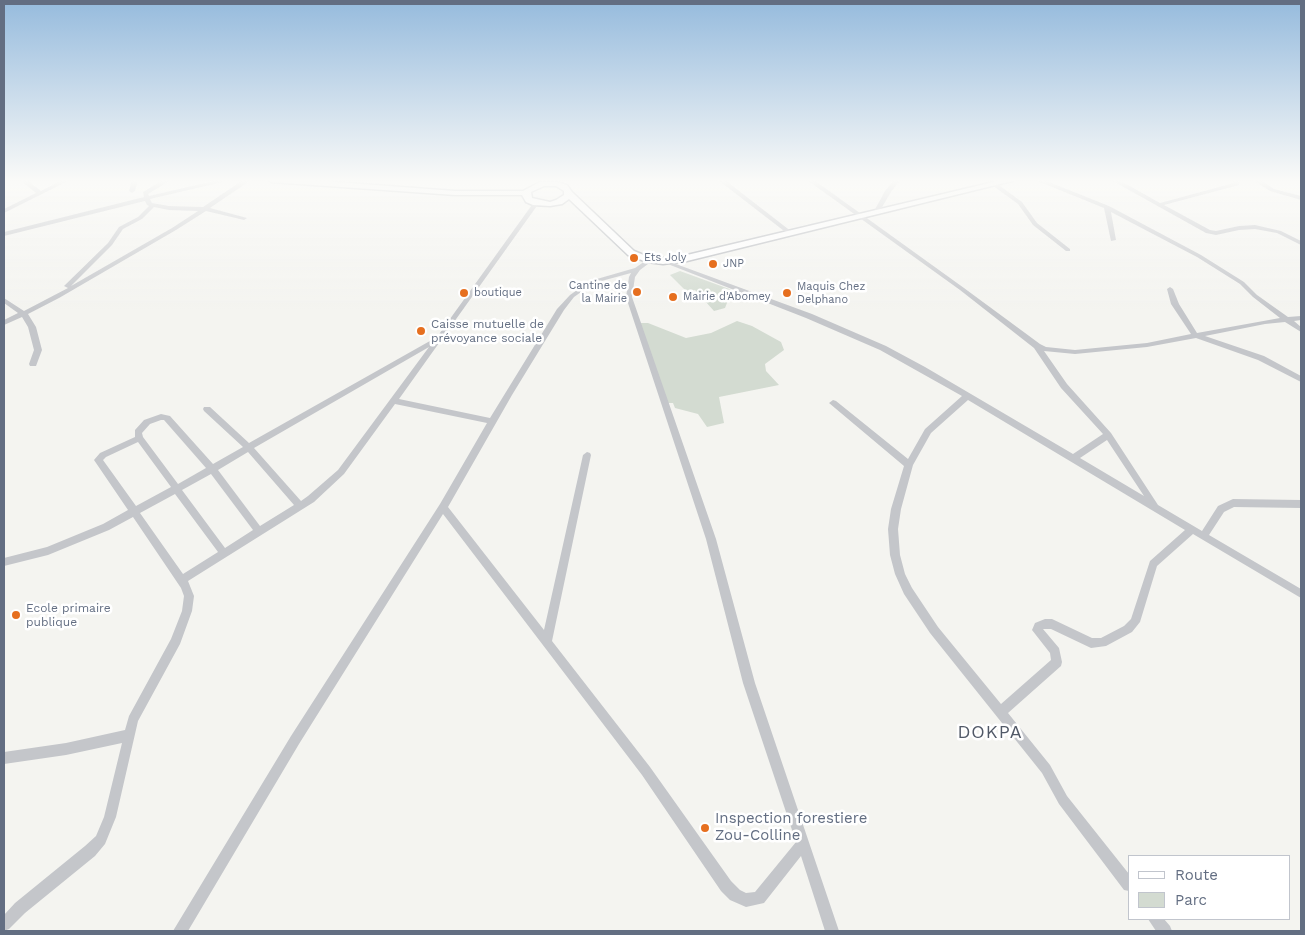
<!DOCTYPE html>
<html>
<head>
<meta charset="utf-8">
<style>
  body { margin:0 }
  #map { position:relative; width:1305px; height:935px; overflow:hidden; background:#f4f4f0; font-family:"Work Sans",sans-serif }
  canvas { display:block }
  .frame { position:absolute; inset:0; border:5px solid #636e82; pointer-events:none }
  .legend { position:absolute; left:1128px; top:855px; width:162px; height:65px; box-sizing:border-box; background:#fff; border:1px solid #c1c5cd; margin:0; padding:6px 9px; list-style:none; font-size:15px; color:#636e82 }
  .legend li { display:flex; align-items:center; gap:10px; height:25px }
  .legend b { width:25px; border:1px solid #c1c5cd }
</style>
</head>
<body>
<div id="map">
<canvas width="1305" height="935"></canvas>
<div class="frame"></div>
<ul class="legend">
<li><b style="height:6px;background:#fff"></b>Route</li>
<li><b style="height:14px;background:#d3dbd1"></b>Parc</li>
</ul>
</div>
<script>
const ctx = document.querySelector('canvas').getContext('2d');
ctx.lineJoin = 'round';
function fill(path, color) { ctx.fillStyle = color; ctx.fill(path, 'evenodd'); }
const toPath = rows => new Path2D(rows.map(r => 'M' + r).join(''));
function strokePath(path, color, width, dash) { ctx.strokeStyle = color; ctx.lineWidth = width; ctx.lineCap = dash ? 'butt' : 'round'; ctx.setLineDash(dash || []); ctx.stroke(path); }
function drawText(font, color, halo, rows, align = 'center') {
  ctx.font = font + ' "Work Sans",sans-serif'; ctx.lineWidth = 5; ctx.setLineDash([]); ctx.textBaseline = 'middle'; ctx.strokeStyle = halo; ctx.fillStyle = color; for (const [text, x, y, turn = 0] of rows) {
    ctx.save(); ctx.translate(x, y); ctx.rotate((+turn || 0) * Math.PI / 180); ctx.textAlign = isNaN(turn) ? turn : align; if (halo) ctx.strokeText(text, 0, 0); ctx.fillText(text, 0, 0); ctx.restore();
  }
}
const green = toPath([
  [680,271,732,290,725,308,714,311,695,290,687,292,670,275],
  [737,321,752,326,781,342,784,350,765,364,766,371,779,385,719,397,724,423,707,427,698,414,675,408,673,403,667,403,640,323,648,323,686,338,711,333]
]);
const street = toPath([
  [20,180,27,180,41,191,62,180,70,180,4,213,4,209,36,193,20,180],
  [132,180,138,180,135,191,132,193,129,191,132,180],
  [163,180,171,180,148,194,149,196,218,180,231,180,150,199,152,203,169,206,203,207,243,180,251,180,210,208,247,218,244,220,206,211,176,230,59,298,28,314,36,327,42,350,36,366,30,366,29,364,34,350,28,327,22,317,4,325,4,320,18,313,4,303,4,298,24,311,68,288,64,286,108,243,119,227,138,217,149,206,147,205,145,201,4,236,4,232,144,197,143,192,163,180],
  [154,207,169,210,198,211,172,228,71,286,112,245,123,229,142,219,154,207],
  [718,180,725,180,792,232,792,234,788,234,718,180],
  [807,180,814,180,964,288,1040,344,1046,347,1075,350,1147,343,1191,334,1171,304,1167,289,1170,287,1173,289,1179,304,1197,333,1280,318,1253,297,1240,284,1197,257,1111,212,1116,240,1111,241,1104,208,1035,180,1044,180,1109,206,1201,255,1244,282,1257,295,1288,317,1301,316,1301,320,1294,321,1301,327,1301,332,1285,322,1265,324,1205,336,1264,356,1301,376,1301,382,1258,360,1196,338,1147,347,1075,354,1044,351,1067,384,1111,433,1158,505,1202,531,1218,506,1233,499,1301,500,1301,508,1234,507,1224,512,1209,535,1301,589,1301,598,1193,534,1157,566,1140,622,1132,632,1106,646,1091,648,1051,629,1043,629,1059,648,1062,662,1061,666,1008,713,1050,765,1067,796,1129,874,1129,891,1124,890,1059,804,1042,773,930,633,904,594,895,574,890,555,888,529,891,509,904,466,829,403,833,400,836,401,908,459,925,429,962,396,880,350,806,318,660,261,663,259,665,260,812,314,886,346,925,367,1073,454,1103,434,1061,388,1034,348,960,290,807,180],
  [968,400,1185,530,1150,561,1131,619,1124,626,1101,638,1092,638,1052,619,1045,619,1035,623,1032,630,1050,653,1051,660,1001,704,938,627,912,588,905,574,900,555,898,529,901,509,913,465,931,433,968,400],
  [1107,440,1144,496,1080,458,1107,440],
  [894,180,900,180,891,192,878,214,874,214,873,213,885,191,894,180],
  [1111,180,1119,180,1160,203,1234,183,1232,180,1238,180,1239,185,1164,205,1210,230,1216,231,1239,226,1255,225,1281,231,1301,241,1301,245,1277,233,1255,229,1239,230,1216,235,1206,233,1111,180],
  [1253,180,1261,180,1274,189,1301,196,1301,200,1270,191,1253,180],
  [992,183,996,183,1022,202,1037,223,1070,249,1070,251,1066,251,1033,225,1018,204,992,185,992,183],
  [536,201,539,203,399,399,490,418,557,309,570,295,590,281,635,268,648,259,652,259,652,261,640,270,635,277,632,297,716,539,755,683,839,931,825,931,801,856,764,903,746,907,730,900,721,891,642,775,443,514,299,744,188,931,173,931,291,736,440,504,487,423,395,404,344,474,314,502,188,581,194,596,192,611,180,644,138,721,116,817,105,844,95,856,25,913,9,929,4,931,4,915,15,903,85,846,96,836,104,817,122,743,66,755,4,764,4,752,66,743,125,730,129,716,171,639,182,611,184,596,181,588,133,517,109,530,48,555,4,566,4,558,47,547,103,524,128,510,94,460,100,453,135,437,135,430,144,420,161,414,170,416,213,464,243,447,204,411,203,409,204,407,210,407,249,443,437,337,534,202,536,201],
  [631,273,629,277,626,297,706,539,743,683,796,842,755,892,746,893,740,890,731,881,650,767,552,641,591,455,590,453,587,452,583,455,544,630,448,507,512,395,564,310,574,297,594,283,631,273],
  [429,347,338,470,308,496,301,501,254,448,429,347],
  [161,420,164,420,206,468,178,484,143,437,142,433,150,424,161,420],
  [138,442,171,487,136,506,103,460,106,457,138,442],
  [248,452,294,505,260,526,218,470,248,452],
  [211,474,253,530,225,548,182,490,211,474],
  [175,494,218,552,183,574,140,513,175,494],
  [1148,919,1164,919,1170,926,1172,931,1156,931,1148,919]
]);
const secondary = toPath([
  [268,180,309,180,455,191,523,191,540,182,557,182,567,185,572,192,634,251,651,258,663,258,687,255,1002,180,1016,180,687,261,663,264,647,262,628,255,569,199,562,204,550,206,533,205,526,202,522,195,455,195,271,182,268,180],
  [544,186,556,186,561,189,564,191,564,195,556,200,550,202,532,198,531,192,544,186]
]);
const markers = [
  [634,258,5,"#e66f1f"],
  [713,264,5,"#e66f1f"],
  [637,292,5,"#e66f1f"],
  [464,293,5,"#e66f1f"],
  [787,293,5,"#e66f1f"],
  [673,297,5,"#e66f1f"],
  [421,331,5,"#e66f1f"],
  [16,615,5,"#e66f1f"],
  [705,828,5,"#e66f1f"]
];
const farPoinames = [
  ["Ets Joly",644,258],
  ["JNP",723,264],
  ["Cantine de",627,286,"right"],
  ["la Mairie",627,299,"right"],
  ["Maquis Chez",797,287],
  ["Delphano",797,300],
  ["boutique",474,293],
  ["Mairie d'Abomey",683,297]
];
const poiNames = [
  ["Caisse mutuelle de",431,324],
  ["prévoyance sociale",431,338],
  ["Ecole primaire",26,608],
  ["publique",26,622]
];
const nearPoinames = [
  ["Inspection forestiere",715,819],
  ["Zou-Colline",715,836]
];
const nearQuarternames = [
  ["DOKPA",990,733]
];
fill(green, '#d3dbd1');
strokePath(secondary, '#b6b9be', 3);
fill(street, '#c4c6ca');
fill(secondary, '#fff');
const sky = ctx.createLinearGradient(0, 0, 0, 311);
sky.addColorStop(0, '#96bbdd');
sky.addColorStop(0.58, '#fafaf8');
sky.addColorStop(1, '#fafaf800');
ctx.fillStyle = sky;
ctx.fillRect(0, 0, 1305, 311);
for (const [x, y, r, color] of markers) { const dot = new Path2D(); dot.arc(x, y, r, 0, 2 * Math.PI); ctx.fillStyle = color; ctx.fill(dot); strokePath(dot, '#fff', 2); }
drawText('11px', '#636e82', '#fff', farPoinames, 'left');
drawText('12px', '#636e82', '#fff', poiNames, 'left');
drawText('15px', '#636e82', '#fff', nearPoinames, 'left');
ctx.letterSpacing = '1px';
drawText('18px', '#515967', '#fff', nearQuarternames);
ctx.letterSpacing = '0px';
</script>
</body>
</html>
